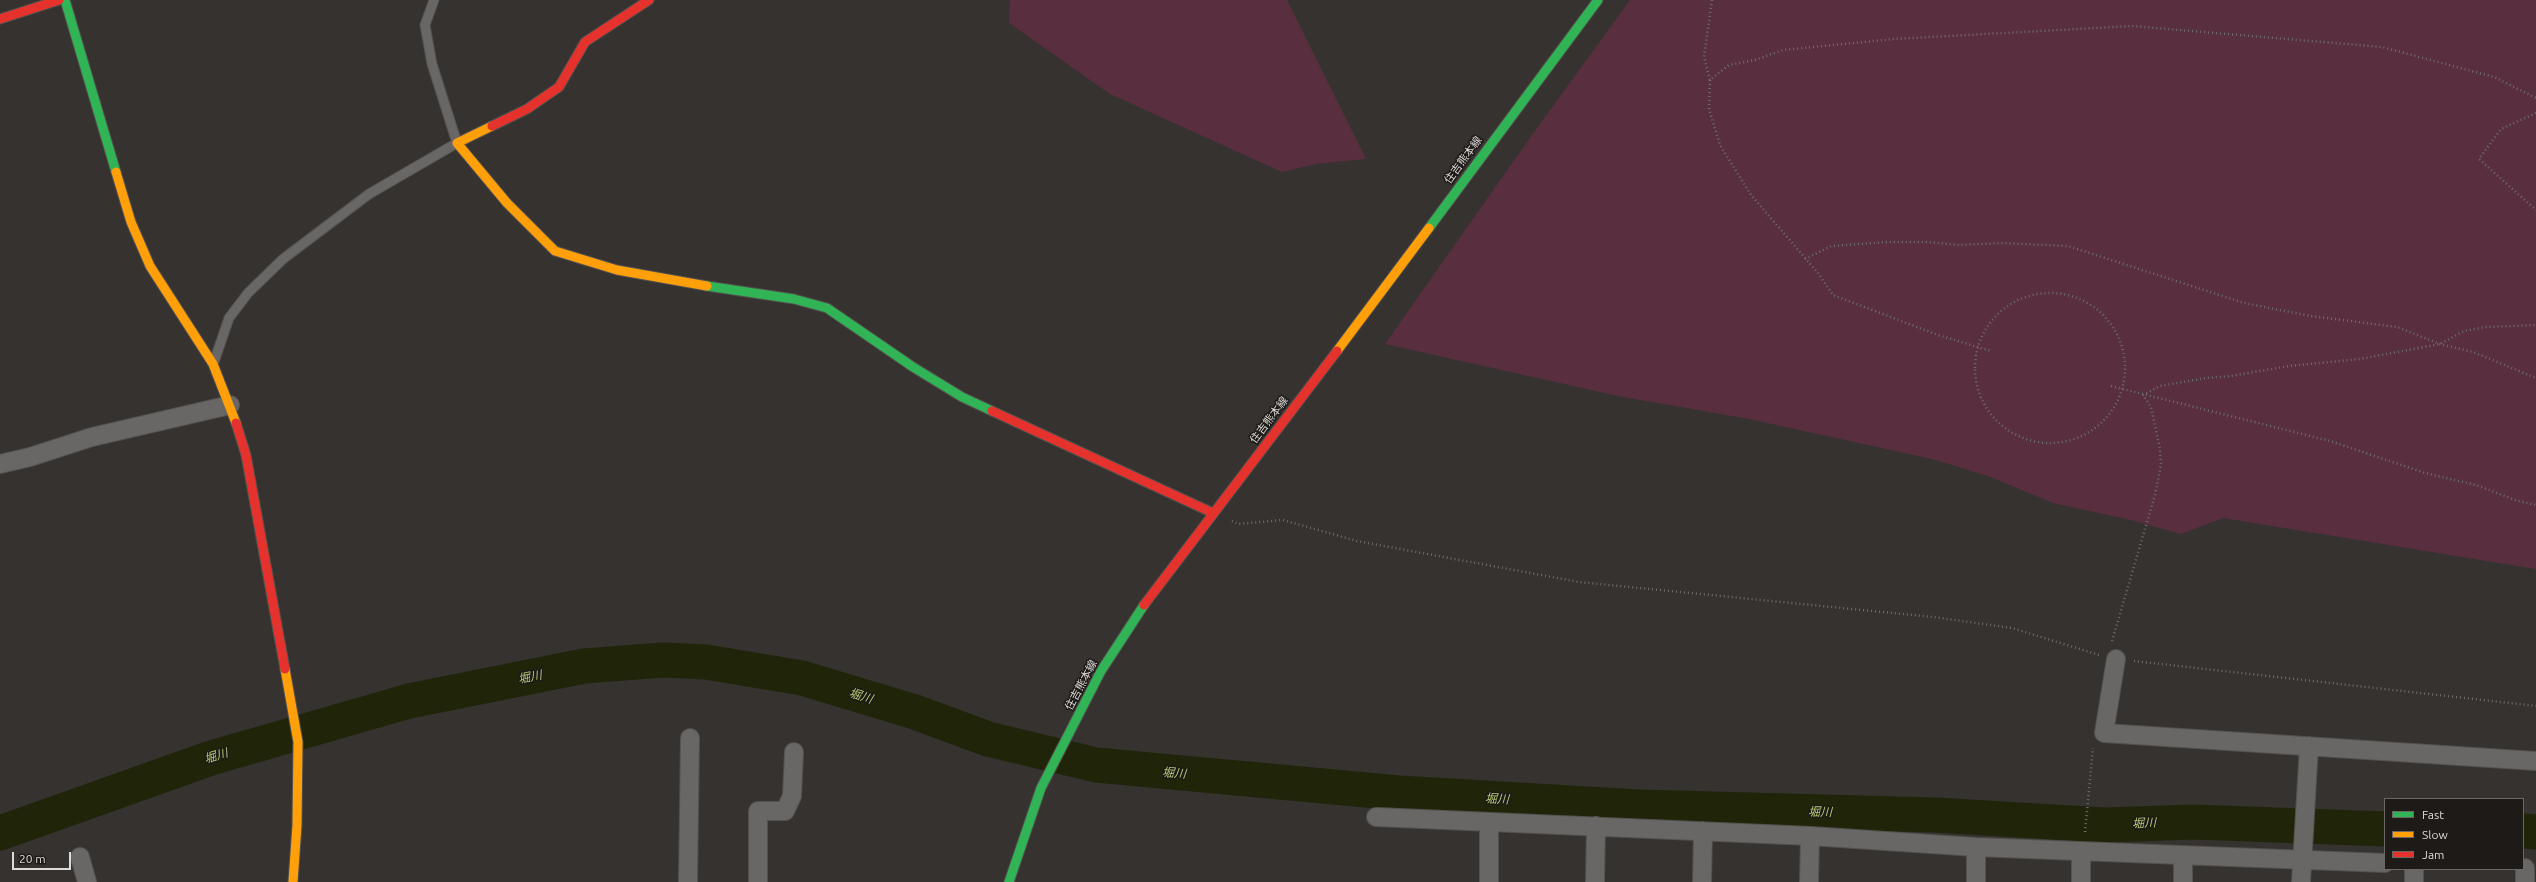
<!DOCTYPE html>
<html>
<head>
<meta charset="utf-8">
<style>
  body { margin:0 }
  #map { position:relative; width:2536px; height:882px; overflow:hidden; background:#353230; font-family:Ubuntu,sans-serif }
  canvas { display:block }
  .legend { position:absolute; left:2384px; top:798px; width:140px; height:72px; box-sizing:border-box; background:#1d1a18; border:1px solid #6a6765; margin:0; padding:5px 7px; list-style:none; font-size:12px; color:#dedbd8 }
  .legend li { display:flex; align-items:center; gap:8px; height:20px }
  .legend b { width:20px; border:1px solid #6a6765 }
  .scale { position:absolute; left:12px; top:852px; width:59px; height:18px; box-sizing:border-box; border:2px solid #dedbd8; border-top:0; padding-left:5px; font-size:12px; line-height:14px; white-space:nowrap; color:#dedbd8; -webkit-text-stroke:3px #1d1a18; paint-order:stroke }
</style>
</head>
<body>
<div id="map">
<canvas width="2536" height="882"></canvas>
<ul class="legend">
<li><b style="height:5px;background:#30b455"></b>Fast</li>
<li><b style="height:5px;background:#ff9f0a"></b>Slow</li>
<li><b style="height:5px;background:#e5322d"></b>Jam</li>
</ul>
<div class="scale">20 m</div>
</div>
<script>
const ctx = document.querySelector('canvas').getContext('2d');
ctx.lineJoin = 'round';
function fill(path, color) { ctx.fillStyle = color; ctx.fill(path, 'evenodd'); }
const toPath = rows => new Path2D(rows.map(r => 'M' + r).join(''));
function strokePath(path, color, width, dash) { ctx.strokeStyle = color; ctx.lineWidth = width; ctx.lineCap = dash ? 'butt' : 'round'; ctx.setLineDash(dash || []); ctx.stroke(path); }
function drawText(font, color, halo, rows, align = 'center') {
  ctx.font = font + ' Ubuntu,"Noto Sans JP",sans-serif'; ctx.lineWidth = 3; ctx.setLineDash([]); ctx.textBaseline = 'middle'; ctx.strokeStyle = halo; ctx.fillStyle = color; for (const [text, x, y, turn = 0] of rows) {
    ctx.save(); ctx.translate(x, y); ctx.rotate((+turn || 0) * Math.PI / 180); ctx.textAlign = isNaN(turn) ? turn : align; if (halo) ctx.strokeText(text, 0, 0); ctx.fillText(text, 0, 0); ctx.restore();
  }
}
const green = toPath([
  [1010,0,1287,0,1366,159,1316,164,1282,172,1110,94,1009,23],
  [1630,0,2536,0,2536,569,2223,518,2181,534,2131,520,2053,503,1988,476,1932,459,1749,419,1618,396,1385,344,1532,135]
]);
const river = toPath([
  [2523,831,2536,832],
  [0,833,211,758,409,701,584,666,663,660,706,662,802,678,915,712,988,739,1096,765,1399,793,1639,807,1936,815,2105,825,2194,822,2385,829]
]);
const path = toPath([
  [1712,0,1704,57,1710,80,1729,65,1755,60,1783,50,1894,39,2132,26,2382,47,2494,77,2536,98],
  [1710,80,1709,109,1720,145,1751,195,1818,273,1833,295,1938,335,1991,351],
  [2536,113,2501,129,2479,159,2536,210],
  [1805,259,1831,246,1888,242,1928,242,1959,245,2001,243,2068,246,2244,303,2311,316,2397,327,2440,344,2473,352,2536,378],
  '1975 368a75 75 0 1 1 150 0a75 75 0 1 1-150 0Z',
  [2111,386,2330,441,2425,473,2476,485,2518,501,2536,505],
  [1232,521,1238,524,1283,520,1357,541,1579,582,1933,617,2012,628,2099,655],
  [2112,641,2155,495,2161,465,2160,449,2151,407,2143,395,2160,386,2206,378,2231,376,2289,366,2360,359,2440,344,2464,331,2485,327,2536,325],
  [2134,661,2536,706],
  [2085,832,2093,748]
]);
const lane = toPath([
  [214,362,229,318,248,293,283,259,369,194,457,143,432,64,425,25,434,0]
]);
const street = toPath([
  [0,464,30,457,92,437,230,405],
  [2116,659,2104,733,2536,761],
  [1376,817,1810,836,1976,847,2385,863],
  [1489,822,1489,882],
  [2081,852,2081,882],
  [2183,856,2183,882],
  [80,857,87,882],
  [688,882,690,738],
  [758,882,758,811,785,811,792,796,794,752],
  [1595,882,1596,826],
  [1702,882,1703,831],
  [1809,882,1810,836],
  [1976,882,1976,847],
  [2301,882,2309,746],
  [2414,882,2414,869],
  [2525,882,2525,868]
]);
const fast = toPath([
  [65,0,116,172],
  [1429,228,1598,0],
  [707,286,794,299,827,308,913,367,962,397,992,411],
  [1009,882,1041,788,1101,671,1144,605]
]);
const slow = toPath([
  [492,126,457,143,507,203,555,251,617,270,707,286],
  [116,172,131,222,150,266,213,364,236,423],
  [1337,351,1429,228],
  [285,669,298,742,297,825,293,882]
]);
const jam = toPath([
  [0,19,59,0],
  [492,126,527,109,559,87,585,42,649,0],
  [992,411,1213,513],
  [236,423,246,455,285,669],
  [1144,605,1337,351]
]);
const streetNames = [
  ["住吉熊本線",1463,160,-54],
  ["住吉熊本線",1269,420,-53],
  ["住吉熊本線",1081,685,-62]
];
const waterNames = [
  ["堀川",530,677,-11],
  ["堀川",861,696,17],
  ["堀川",216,756,-17],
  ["堀川",1174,773,5],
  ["堀川",1497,799,3],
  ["堀川",1820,812,1],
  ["堀川",2144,823,-2]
];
fill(green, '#592f40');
strokePath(river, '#20250a', 35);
strokePath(lane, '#53514e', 11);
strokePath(street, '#53514e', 20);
strokePath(fast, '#53514e', 11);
strokePath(slow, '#53514e', 11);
strokePath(jam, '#53514e', 11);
strokePath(path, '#6e6d6c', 2.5, [1, 3]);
strokePath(lane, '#696765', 9);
strokePath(street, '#696765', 18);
strokePath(fast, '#30b455', 9);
strokePath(slow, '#ff9f0a', 9);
strokePath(jam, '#e5322d', 9);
drawText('11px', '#dedbd8', '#1d1a18', streetNames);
drawText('italic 12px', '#b6ca76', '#1d1a18', waterNames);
</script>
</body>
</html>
